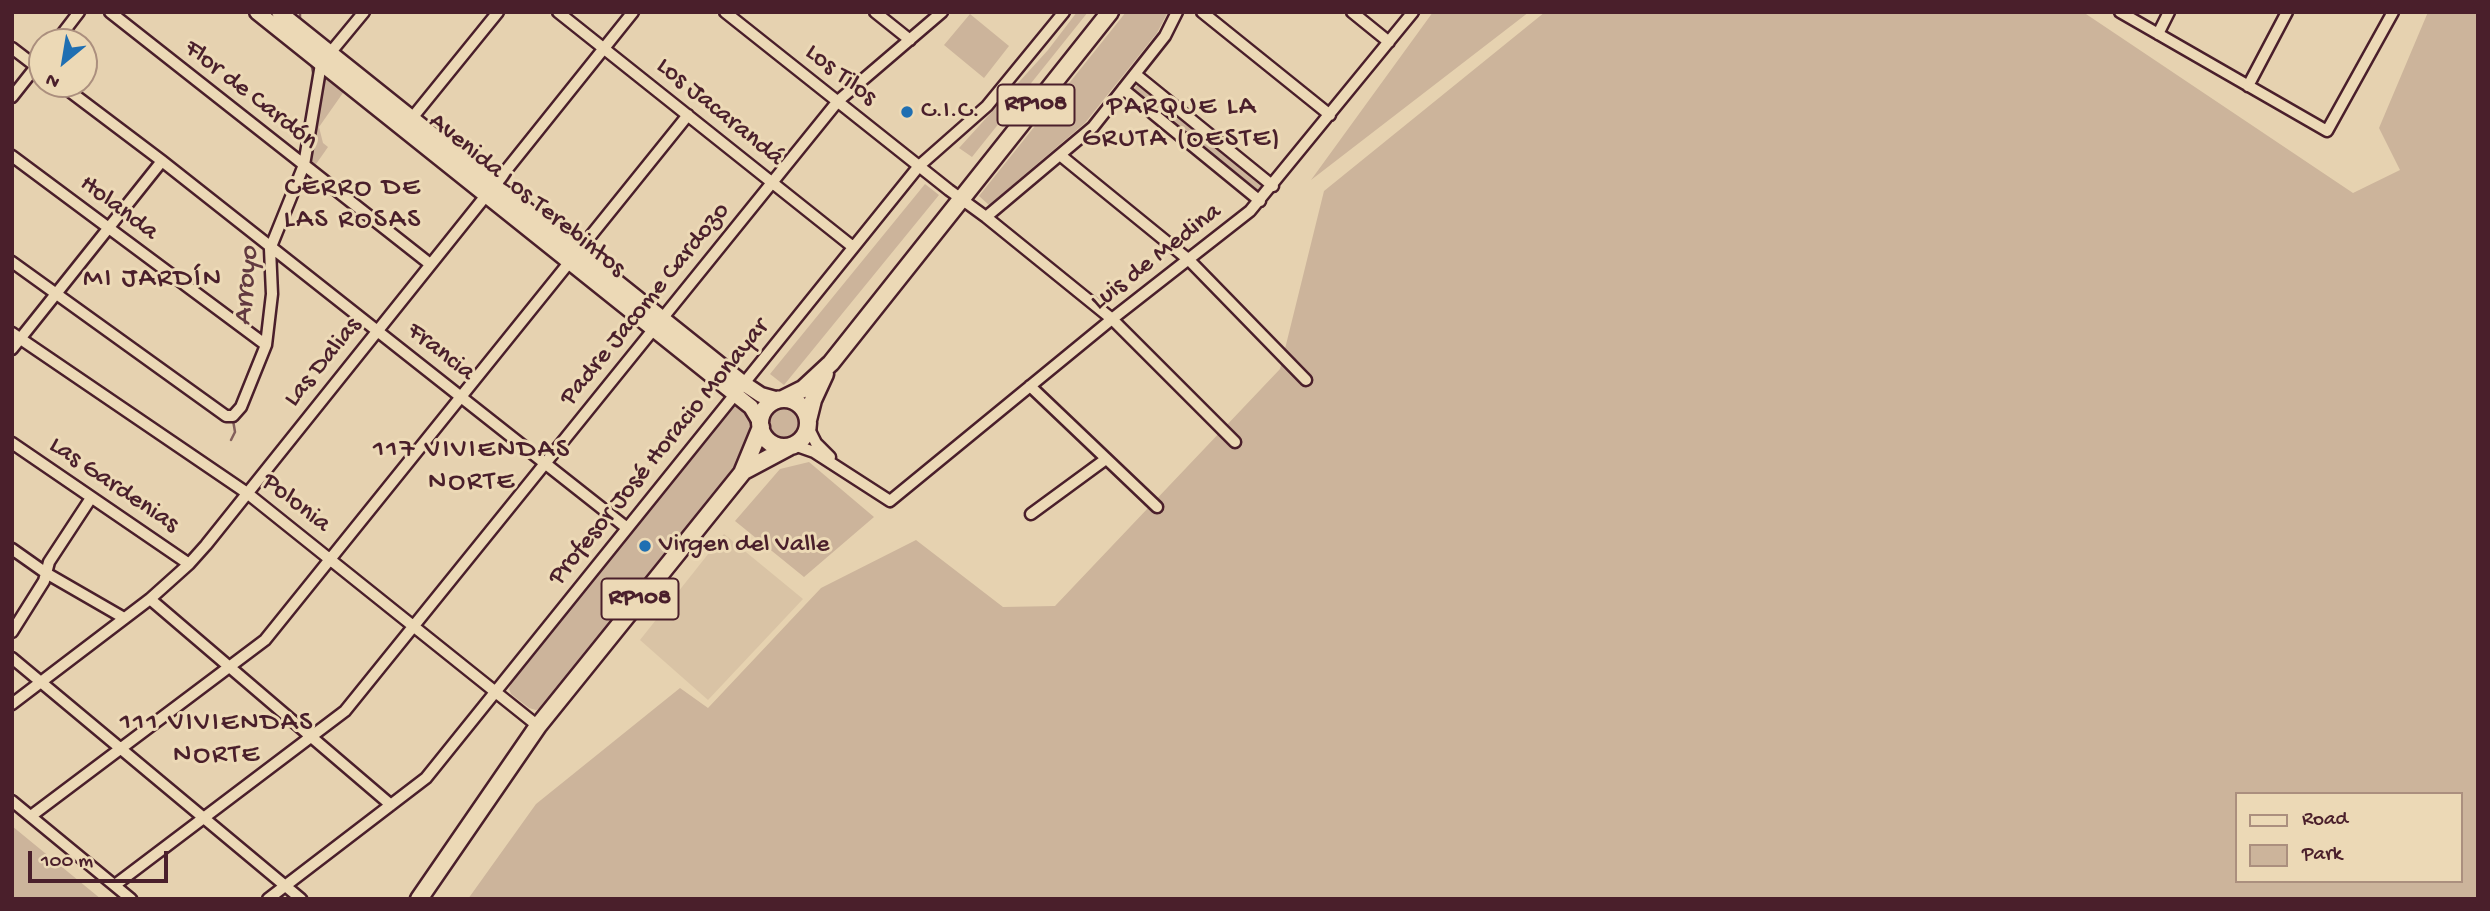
<!DOCTYPE html>
<html>
<head>
<meta charset="utf-8">
<style>
  body { margin:0 }
  #map { position:relative; width:2490px; height:911px; overflow:hidden; background:#e6d2b0; font-family:"Gochi Hand",sans-serif }
  canvas { display:block }
  .frame { position:absolute; inset:0; border:14px solid #4a1f2b; pointer-events:none }
  .legend { position:absolute; left:2235px; top:792px; width:228px; height:91px; box-sizing:border-box; background:#ecd9b6; border:2px solid #ab8f7e; margin:0; padding:9px 12px; list-style:none; font-size:21px; color:#4a1f2b }
  .legend li { display:flex; align-items:center; gap:14px; height:35px }
  .legend b { width:35px; border:2px solid #ab8f7e }
  .north { position:absolute; left:28px; top:28px; width:70px; height:70px; box-sizing:border-box; background:#ecd9b6; border:2px solid #ab8f7e; border-radius:50%; rotate:210deg; font-size:19px; font-weight:700; line-height:28px; text-align:center; color:#4a1f2b }
  .north::after { content:''; display:block; margin:auto; width:24px; height:32px; background:#1f6fb2; clip-path:polygon(50% 0,100% 100%,50% 72%,0 100%) }
  .scale { position:absolute; left:28px; top:851px; width:140px; height:32px; box-sizing:border-box; border:4px solid #4a1f2b; border-top:0; padding-left:9px; font-size:21px; line-height:24px; white-space:nowrap; color:#4a1f2b; -webkit-text-stroke:5px #ecd9b6; paint-order:stroke }
</style>
</head>
<body>
<div id="map">
<canvas width="2490" height="911"></canvas>
<div class="frame"></div>
<ul class="legend">
<li><b style="height:9px;background:#ecd9b6"></b>Road</li>
<li><b style="height:19px;background:#ccb49b"></b>Park</li>
</ul>
<div class="north">N</div>
<div class="scale">100 m</div>
</div>
<script>
const ctx = document.querySelector('canvas').getContext('2d');
ctx.lineJoin = 'round';
function fill(path, color) { ctx.fillStyle = color; ctx.fill(path, 'evenodd'); }
const toPath = rows => new Path2D(rows.map(r => 'M' + r).join(''));
function strokePath(path, color, width, dash) { ctx.strokeStyle = color; ctx.lineWidth = width; ctx.lineCap = dash ? 'butt' : 'round'; ctx.setLineDash(dash || []); ctx.stroke(path); }
function drawText(font, color, halo, rows, align = 'center') {
  ctx.font = font + ' "Gochi Hand",sans-serif'; ctx.lineWidth = 6; ctx.setLineDash([]); ctx.textBaseline = 'middle'; ctx.strokeStyle = halo; ctx.fillStyle = color; for (const [text, x, y, turn = 0] of rows) {
    ctx.save(); ctx.translate(x, y); ctx.rotate((+turn || 0) * Math.PI / 180); ctx.textAlign = isNaN(turn) ? turn : align; if (halo) ctx.strokeText(text, 0, 0); ctx.fillText(text, 0, 0); ctx.restore();
  }
}
const built = toPath([
  [724,534,803,599,708,700,640,640]
]);
const green = toPath([
  [1077,12,1088,12,972,157,959,148,1048,50],
  [1126,12,1168,12,1157,33,1085,123,989,205,979,196],
  [1433,12,1529,12,1311,180],
  [1545,12,2083,12,2353,193,2400,170,2379,128,2428,12,2478,12,2478,899,468,899,536,804,680,688,708,708,821,588,916,540,1003,607,1055,606,1280,369,1324,191],
  [2236,794,2460,794,2460,881,2236,881],
  [970,14,1009,46,984,78,944,45],
  [324,76,328,76,345,90,319,127,323,143,328,147,314,167,311,164],
  [1137,85,1263,186,1259,191,1134,90],
  [925,184,939,195,784,385,770,374],
  [736,405,748,413,752,424,753,436,745,455,541,708,536,710,529,708,511,694,509,689,512,681,731,408],
  '769 424a15 15 0 1 1 30 0a15 15 0 1 1-30 0Z',
  [809,462,874,517,804,577,735,521,780,469],
  [12,825,12,826,101,899,12,899]
]);
const stream = toPath([
  [300,12,300,21],
  [311,63,314,77],
  [231,440,235,432,233,420]
]);
const street = toPath([
  [110,12,430,264],
  [558,12,853,247],
  [725,12,949,190,986,217,1112,319,1235,442],
  [875,12,910,40],
  [1202,12,1330,115],
  [1352,12,1389,42],
  [2120,12,2327,131,2393,12],
  [2158,34,2169,12],
  [56,42,79,12],
  [12,48,42,71],
  [1135,74,1273,186],
  [60,84,162,161,627,528],
  [2248,86,2287,12],
  [1123,89,1260,201],
  [12,97,42,59],
  [408,123,498,12],
  [1060,155,1189,260,1306,380],
  [12,156,266,345],
  [986,217,1093,127,1165,36,1177,12],
  [12,262,226,416,233,416,241,407,266,345,272,294,270,249,304,165,321,64,364,12],
  [12,333,247,493,538,726],
  [12,349,162,161],
  [1030,386,1157,507],
  [808,427,816,443,830,457],
  [12,443,189,564],
  [794,445,814,452,890,501,1112,319,1250,211,1413,12],
  [1031,514,1106,459],
  [12,549,46,573,124,618],
  [150,599,391,805],
  [12,632,44,581,49,562,91,498],
  [12,658,301,899],
  [12,704,150,599,189,564,206,545,633,12],
  [12,801,131,899],
  [31,816,265,640,688,115],
  [115,885,345,711,838,101,942,12],
  [268,899,426,778,919,166,987,106,1064,12]
]);
const secondary = toPath([
  [257,12,751,407,760,422],
  [279,12,743,383,761,395,779,400]
]);
const primary = toPath([
  [783,399,803,389,831,363,1110,12],
  '760 423a24 24 0 1 1 48 0a24 24 0 1 1-48 0Z',
  [808,420,813,400,825,374],
  [744,471,789,447],
  [419,899,538,726,742,473,761,427]
]);
const markers = [
  [907,112,7,"#1f6fb2"],
  [645,546,7,"#1f6fb2"]
];
const shields = [
  [1036,105,77],
  [640,599,77]
];
const shieldNames = [
  ["RP108",1036,105],
  ["RP108",640,599]
];
const streetNames = [
  ["Los Tilos",840,76,38],
  ["Flor de Cardón",250,96,38],
  ["Los Jacarandá",719,113,39],
  ["Avenida Los Terebintos",526,196,39],
  ["Holanda",118,209,37],
  ["Luis de Medina",1157,258,-38],
  ["Padre Jacome Cardozo",646,305,-51],
  ["Francia",440,353,38],
  ["Las Dalias",324,363,-51],
  ["Profesor José Horacio Monayar",660,453,-51],
  ["Las Gardenias",113,486,34],
  ["Polonia",295,504,38]
];
const poiNames = [
  ["C.I.C.",921,112],
  ["Virgen del Valle",659,546]
];
const neighbourhoodNames = [
  ["PARQUE LA",1182,109],
  ["GRUTA (OESTE)",1182,141],
  ["CERRO DE",353,190],
  ["LAS ROSAS",353,222],
  ["MI JARDÍN",153,281],
  ["117 VIVIENDAS",472,452],
  ["NORTE",472,484],
  ["111 VIVIENDAS",217,725],
  ["NORTE",217,757]
];
const waterNames = [
  ["Arroyo",248,286,-85]
];
fill(built, '#d9c3a5');
fill(green, '#ccb49b');
strokePath(stream, '#84615c', 2.5);
strokePath(street, '#4a1f2b', 15);
strokePath(secondary, '#4a1f2b', 19);
strokePath(primary, '#4a1f2b', 21);
strokePath(street, '#ecd9b6', 10);
strokePath(secondary, '#ecd9b6', 14);
strokePath(primary, '#ecd9b6', 16);
for (const [x, y, r, color] of markers) { const dot = new Path2D(); dot.arc(x, y, r, 0, 2 * Math.PI); ctx.fillStyle = color; ctx.fill(dot); strokePath(dot, '#ecd9b6', 2.5); }
for (const [x, y, w] of shields) { const box = new Path2D(); box.roundRect(x - w / 2, y - 20.5, w, 41, 5); ctx.fillStyle = '#ecd9b6'; ctx.fill(box); strokePath(box, '#4a1f2b', 2); }
drawText('bold 24px', '#4a1f2b', null, shieldNames);
drawText('26px', '#4a1f2b', '#ecd9b6', streetNames);
drawText('26px', '#4a1f2b', '#ecd9b6', poiNames, 'left');
ctx.letterSpacing = '2px';
drawText('28px', '#4a1f2b', '#ecd9b6', neighbourhoodNames);
ctx.letterSpacing = '0px';
drawText('italic 28px', '#623a40', '#ecd9b6', waterNames);
</script>
</body>
</html>
